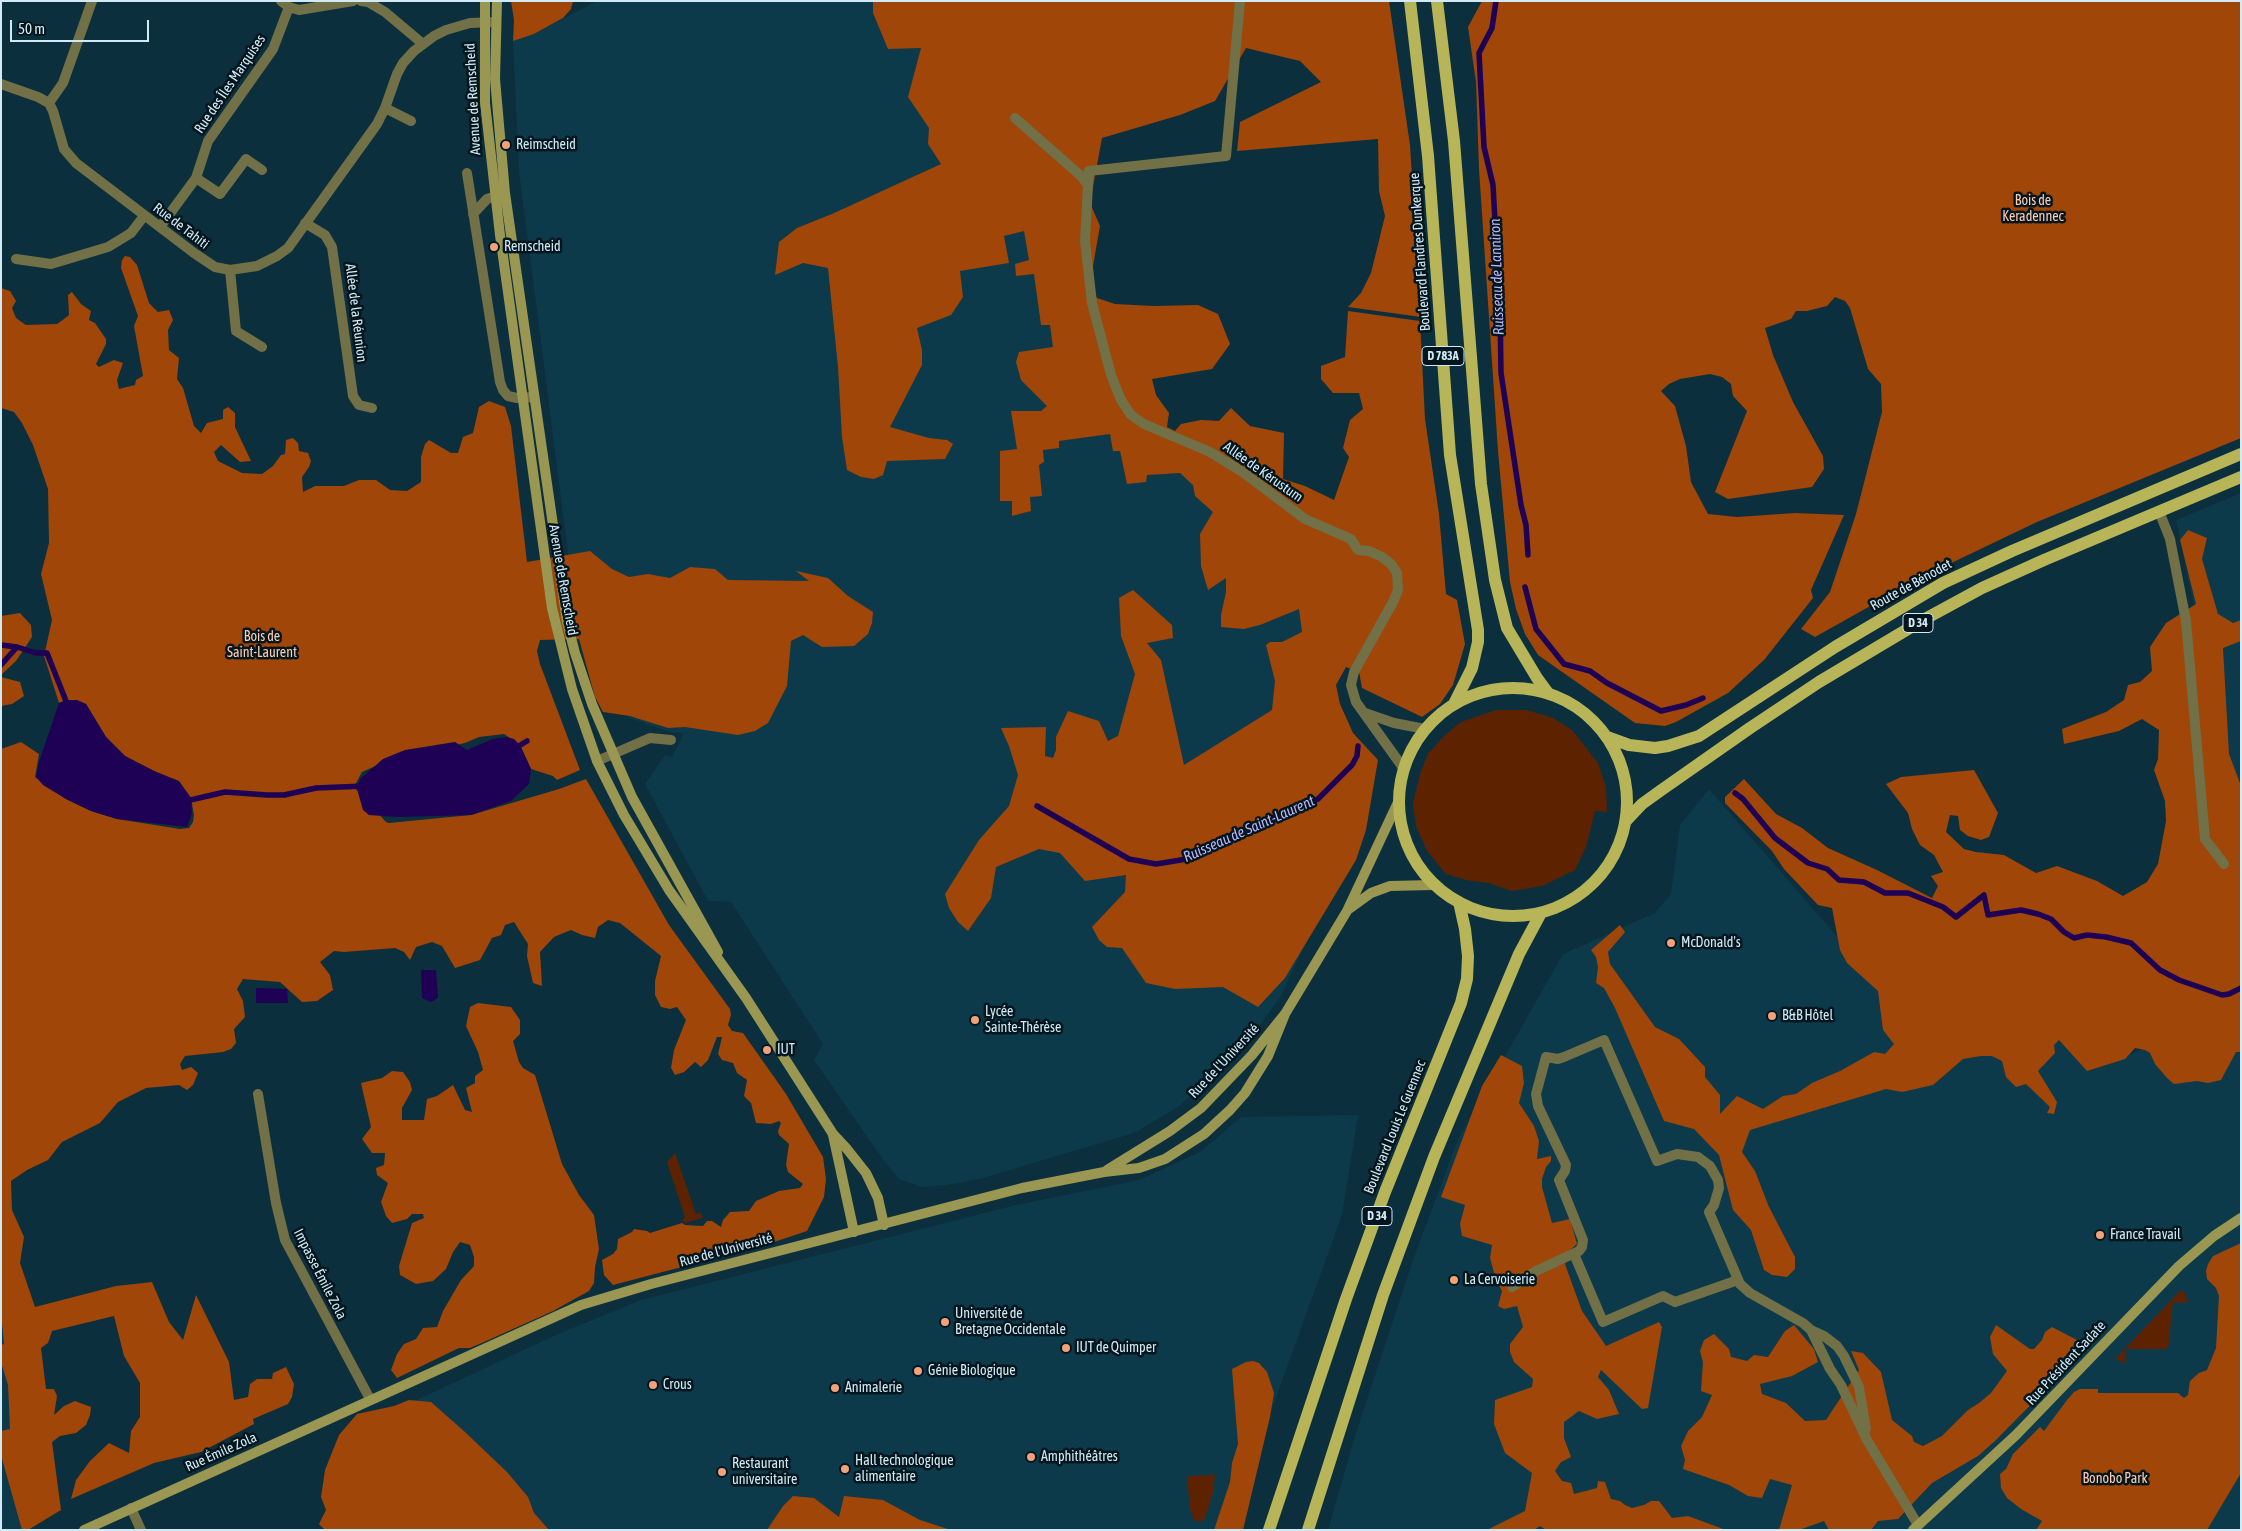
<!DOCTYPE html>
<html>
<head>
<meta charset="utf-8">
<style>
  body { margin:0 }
  #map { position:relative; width:2242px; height:1531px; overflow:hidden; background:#0b2f3c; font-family:"Asap Condensed",sans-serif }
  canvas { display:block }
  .frame { position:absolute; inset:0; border:2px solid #d2eaf5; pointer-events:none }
  .scale { position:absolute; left:10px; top:20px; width:139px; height:22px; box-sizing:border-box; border:2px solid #d2eaf5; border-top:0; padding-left:6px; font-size:15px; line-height:18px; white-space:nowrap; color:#d2eaf5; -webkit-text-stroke:4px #04161d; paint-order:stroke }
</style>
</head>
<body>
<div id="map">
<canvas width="2242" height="1531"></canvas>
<div class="frame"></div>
<div class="scale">50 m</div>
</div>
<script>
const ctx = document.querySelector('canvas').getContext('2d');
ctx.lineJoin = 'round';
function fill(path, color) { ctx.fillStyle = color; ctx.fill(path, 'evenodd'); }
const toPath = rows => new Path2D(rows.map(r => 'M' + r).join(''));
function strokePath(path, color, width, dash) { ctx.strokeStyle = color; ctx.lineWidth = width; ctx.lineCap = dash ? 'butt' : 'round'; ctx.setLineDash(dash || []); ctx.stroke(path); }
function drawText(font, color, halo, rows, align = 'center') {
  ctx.font = font + ' "Asap Condensed",sans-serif'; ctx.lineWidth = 5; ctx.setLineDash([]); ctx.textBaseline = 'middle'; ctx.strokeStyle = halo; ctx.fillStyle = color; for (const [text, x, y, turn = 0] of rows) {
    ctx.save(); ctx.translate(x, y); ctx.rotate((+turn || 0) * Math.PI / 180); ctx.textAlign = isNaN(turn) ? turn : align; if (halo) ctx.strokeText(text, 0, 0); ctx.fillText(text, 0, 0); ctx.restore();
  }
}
const built = toPath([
  [597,1,954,1,1102,428,1237,472,1333,667,1349,849,1281,996,1237,1056,1178,1107,1134,1133,983,1178,948,1185,921,1187,899,1179,884,1161,814,1060,823,1044,731,902,708,901,645,784,665,755,672,757,684,733,670,732,630,718,612,706,576,615,519,171,513,41,534,34],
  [2241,493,2241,802,2235,802,2176,520],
  [1709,789,1847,948,2131,1054,2241,1005,2241,1530,1328,1530,1355,1436,1413,1260,1458,1139,1563,954,1655,913,1671,894,1680,825],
  [1358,1115,1342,1215,1228,1530,530,1530,406,1405,558,1334,641,1300,1016,1205,1139,1180,1200,1152,1241,1117],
  [1,1216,43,1519,19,1530,1,1530]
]);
const green = toPath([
  [1496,710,1527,710,1553,718,1572,730,1598,763,1606,787,1607,812,1595,811,1586,847,1575,870,1542,886,1512,891,1488,883,1466,880,1446,874,1427,851,1416,826,1413,804,1420,774,1428,754,1445,735,1461,722],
  [675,1153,696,1214,701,1213,703,1218,684,1223,683,1219,685,1217,667,1162],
  [2181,1290,2186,1294,2187,1303,2173,1302,2168,1349,2125,1349,2125,1363,2118,1360,2116,1358],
  [1215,1475,1213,1493,1205,1518,1200,1522,1194,1520,1190,1509,1187,1476]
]);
const forest = toPath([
  [511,1,573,1,571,9,563,18,534,34,513,41,514,20],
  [873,1,1389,1,1410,145,1421,317,1348,307,1361,293,1371,273,1385,216,1379,191,1378,139,1237,151,1240,122,1321,82,1300,61,1246,48,1215,101,1180,115,1102,138,1090,203,1100,226,1093,266,1087,283,1097,298,1115,304,1154,306,1198,305,1218,314,1230,344,1212,369,1152,379,1156,395,1169,413,1167,427,1175,431,1181,424,1201,420,1219,421,1231,408,1250,426,1284,433,1283,479,1305,486,1334,500,1349,457,1343,448,1350,420,1363,409,1359,393,1333,393,1321,379,1321,366,1345,357,1348,311,1420,321,1425,419,1439,514,1446,594,1457,600,1465,644,1453,685,1440,704,1422,717,1362,688,1359,672,1346,667,1336,685,1340,704,1353,733,1378,760,1366,830,1356,860,1285,978,1258,1007,1223,987,1175,989,1146,983,1122,948,1107,947,1099,940,1092,927,1125,892,1126,875,1085,881,1060,853,1039,849,996,867,991,898,968,931,958,922,949,908,945,894,979,840,1009,806,1018,775,1009,746,1001,728,1046,727,1045,756,1053,758,1056,750,1056,737,1068,711,1099,721,1108,741,1118,736,1135,674,1121,636,1119,598,1133,590,1172,625,1173,638,1147,643,1161,660,1184,765,1272,710,1275,681,1266,645,1270,642,1282,642,1302,632,1299,609,1260,625,1244,629,1221,627,1221,615,1226,592,1226,578,1208,590,1201,566,1200,534,1213,512,1195,496,1193,485,1180,473,1147,475,1146,482,1127,484,1120,451,1113,451,1110,434,1059,441,1059,448,1043,450,1044,462,1039,465,1042,496,1030,497,1031,511,1012,516,1012,501,1000,501,1000,451,1017,449,1011,411,1041,411,1047,406,1021,380,1016,362,1019,352,1053,347,1050,325,1041,325,1034,274,1016,276,1015,264,1029,260,1024,231,1004,236,1009,263,960,271,963,297,951,315,917,328,922,350,922,365,890,427,929,438,947,440,953,444,945,459,887,461,883,475,874,479,861,477,847,470,842,437,838,367,828,268,803,263,775,275,779,242,797,228,832,214,941,164,928,144,929,128,908,97,921,48,888,49,873,13],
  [1482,1,2241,1,2241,438,2037,522,1922,577,1815,637,1801,629,1830,592,1856,514,1882,412,1881,384,1868,369,1850,308,1845,301,1835,297,1827,306,1807,311,1796,311,1791,319,1765,328,1773,355,1793,402,1823,456,1824,469,1812,487,1728,499,1715,492,1747,411,1733,396,1731,384,1722,377,1710,374,1680,379,1669,384,1661,391,1675,406,1686,446,1691,482,1708,514,1737,517,1795,513,1844,515,1811,590,1813,598,1764,660,1728,693,1676,722,1665,726,1635,723,1538,655,1525,634,1516,609,1510,582,1498,451,1479,169,1476,82,1468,27],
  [125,256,130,257,137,265,149,303,158,312,169,310,173,320,168,330,169,350,179,358,177,379,183,388,194,426,201,433,207,423,223,419,223,410,228,407,235,413,235,427,251,461,240,462,221,445,214,452,218,461,242,473,262,474,273,466,281,455,285,454,286,440,293,438,298,443,299,451,308,453,311,461,309,467,302,477,303,492,315,486,344,486,359,480,376,480,390,490,407,491,421,482,421,457,425,444,429,440,451,453,458,453,463,437,473,433,479,407,489,401,505,407,511,426,527,562,590,551,612,569,629,577,648,574,670,578,690,567,715,569,728,580,809,581,796,571,828,578,848,596,873,612,872,623,868,634,854,646,822,647,803,635,791,641,787,686,768,723,755,731,738,735,685,727,668,728,630,716,603,712,595,697,579,639,540,640,537,651,540,664,580,770,557,780,553,776,531,769,520,745,504,734,479,737,465,743,389,760,362,772,354,787,386,822,389,823,471,815,559,789,586,779,669,925,730,1009,731,1015,728,1025,732,1031,743,1033,786,1094,823,1157,826,1179,824,1197,807,1231,762,1246,613,1285,604,1275,602,1260,613,1254,617,1249,618,1239,632,1232,634,1229,647,1231,650,1233,682,1223,685,1225,703,1226,707,1221,712,1221,721,1227,723,1220,730,1212,749,1211,756,1201,779,1191,800,1188,803,1184,788,1172,786,1165,789,1144,779,1135,778,1131,781,1123,779,1121,771,1124,756,1123,751,1103,744,1096,747,1080,737,1073,733,1063,722,1060,718,1054,722,1037,717,1037,708,1060,701,1067,695,1062,684,1072,675,1075,671,1068,674,1050,686,1020,677,1007,670,1009,661,1007,655,995,655,981,661,956,620,923,608,920,598,927,595,938,582,935,571,930,554,937,540,952,542,986,533,983,527,956,528,944,514,922,505,925,501,935,492,938,480,960,455,968,442,946,432,942,416,947,410,960,404,952,395,948,344,952,334,951,320,962,330,975,333,990,317,1001,302,1002,280,982,243,979,237,989,243,1001,245,1017,234,1029,236,1043,231,1049,223,1052,185,1056,180,1064,182,1070,191,1067,198,1073,193,1085,187,1090,179,1085,146,1088,118,1102,100,1123,62,1142,48,1160,27,1170,11,1181,12,1210,24,1237,20,1263,35,1307,116,1286,152,1282,169,1322,183,1340,196,1295,229,1362,234,1400,248,1397,250,1384,257,1379,272,1379,273,1373,286,1367,294,1384,292,1397,288,1404,253,1419,254,1424,201,1452,154,1463,71,1499,76,1480,90,1461,109,1443,129,1453,131,1431,140,1417,140,1383,124,1356,114,1316,52,1331,48,1343,41,1348,46,1389,54,1389,57,1396,54,1415,64,1406,75,1401,91,1407,90,1415,86,1425,76,1433,60,1436,52,1442,61,1510,28,1530,22,1530,1,1455,1,1431,10,1429,8,1385,1,1362,1,1345,4,1344,1,1311,1,749,21,742,39,754,35,777,66,799,91,811,117,819,180,829,189,828,193,822,194,815,191,798,179,782,154,771,125,756,106,737,86,704,67,700,59,703,44,656,52,620,41,574,49,543,48,489,33,445,22,423,14,412,1,408,1,288,10,291,16,301,12,308,16,318,26,325,57,324,64,319,69,315,68,295,72,292,81,304,91,311,89,320,95,323,106,339,106,344,96,364,99,367,114,360,123,363,117,380,119,389,135,385,136,380,143,376,134,326,138,316,121,268,122,260],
  [2188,530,2207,538,2202,559,2218,614,2233,623,2241,620,2241,641,2223,648,2229,754,2241,786,2241,1052,2236,1052,2221,1080,2208,1083,2197,1081,2174,1084,2167,1078,2155,1064,2150,1053,2145,1050,2135,1048,2125,1059,2087,1071,2059,1040,2054,1045,2055,1053,2038,1071,2057,1102,2054,1114,2047,1113,2050,1107,2026,1084,2016,1087,2006,1077,2002,1061,1992,1056,1981,1056,1963,1059,1933,1085,1902,1092,1886,1089,1750,1130,1742,1152,1755,1171,1769,1207,1795,1257,1795,1269,1787,1277,1772,1275,1764,1270,1751,1230,1733,1210,1719,1155,1694,1129,1664,1121,1615,1008,1604,988,1596,983,1598,967,1596,957,1591,950,1620,925,1625,932,1608,952,1610,964,1655,1027,1679,1039,1705,1067,1705,1077,1720,1095,1720,1114,1737,1096,1763,1109,1783,1096,1796,1094,1812,1083,1840,1071,1874,1052,1885,1054,1894,1044,1883,1030,1878,991,1847,963,1840,950,1832,908,1818,905,1784,869,1772,851,1725,803,1725,797,1744,779,1776,814,1802,828,1828,848,1877,870,1932,898,1938,886,1931,876,1943,872,1934,855,1920,845,1912,829,1908,813,1886,784,1901,777,1974,770,1998,813,1989,837,1981,840,1968,836,1960,830,1958,816,1950,815,1946,832,1964,849,1976,852,2004,855,2036,873,2057,866,2097,881,2123,896,2147,882,2158,864,2166,821,2165,801,2154,770,2158,759,2159,730,2142,719,2119,731,2064,744,2062,729,2106,712,2124,700,2128,685,2140,682,2152,671,2150,647,2166,623,2196,604,2180,540],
  [20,613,31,625,32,637,16,661,1,675,1,616],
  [1,677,20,682,24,696,12,704,1,706],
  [478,1003,511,1007,520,1020,520,1034,513,1041,519,1062,523,1068,535,1075,562,1164,579,1195,594,1215,599,1249,595,1267,594,1283,589,1291,553,1311,484,1342,470,1348,459,1348,397,1378,391,1370,397,1354,404,1344,416,1339,423,1328,437,1327,443,1311,461,1280,474,1266,474,1257,470,1245,460,1242,453,1252,446,1269,433,1281,416,1284,400,1275,399,1266,412,1223,424,1218,423,1214,412,1214,407,1219,392,1223,386,1216,381,1202,388,1183,377,1175,376,1168,384,1165,385,1153,372,1153,362,1139,371,1127,361,1083,382,1078,392,1071,403,1072,410,1082,412,1090,402,1108,402,1120,424,1120,427,1099,437,1096,453,1085,465,1110,472,1112,466,1088,475,1083,475,1076,483,1070,478,1052,466,1026,470,1007],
  [1501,1055,1522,1066,1524,1083,1519,1103,1534,1126,1539,1141,1537,1159,1551,1156,1551,1161,1546,1167,1542,1179,1542,1187,1552,1223,1570,1219,1577,1244,1569,1251,1565,1264,1582,1311,1606,1346,1659,1322,1662,1327,1648,1408,1642,1409,1601,1370,1598,1377,1609,1390,1619,1414,1597,1419,1579,1411,1564,1422,1564,1438,1571,1457,1561,1462,1555,1471,1562,1481,1571,1483,1574,1494,1597,1488,1598,1481,1605,1482,1611,1499,1620,1501,1625,1505,1632,1508,1644,1505,1651,1501,1659,1501,1672,1518,1688,1516,1726,1530,1546,1530,1540,1526,1534,1530,1487,1530,1525,1511,1532,1473,1505,1453,1494,1424,1495,1400,1532,1387,1533,1379,1514,1362,1510,1352,1510,1344,1523,1327,1517,1306,1504,1309,1498,1306,1502,1291,1496,1280,1490,1258,1492,1245,1462,1236,1460,1224,1465,1205,1441,1197,1482,1086],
  [2241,1243,2241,1473,2207,1530,2036,1530,2042,1521,2021,1509,2007,1498,2001,1488,2000,1474,2006,1469,2013,1454,2040,1427,2044,1431,2067,1400,2074,1392,2080,1389,2098,1389,2098,1393,2178,1393,2184,1398,2188,1395,2190,1381,2199,1373,2207,1370,2216,1348,2219,1296,2216,1288,2207,1279,2206,1271,2208,1264,2213,1256],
  [1794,1325,1814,1349,1818,1362,1792,1376,1760,1384,1762,1394,1786,1403,1805,1421,1826,1420,1859,1370,1851,1351,1863,1353,1881,1372,1892,1420,1912,1436,1914,1442,1923,1446,1942,1436,1968,1410,1979,1403,1991,1393,2007,1371,1993,1354,1990,1337,1996,1325,2030,1349,2034,1349,2042,1340,2045,1332,2052,1327,2079,1341,2075,1357,2067,1368,1996,1440,1978,1456,1932,1483,1898,1519,1878,1521,1871,1530,1829,1530,1824,1521,1799,1530,1779,1530,1792,1485,1770,1479,1762,1498,1748,1496,1729,1485,1683,1469,1685,1460,1681,1446,1688,1431,1702,1417,1712,1395,1701,1391,1703,1362,1700,1351,1704,1340,1714,1334,1729,1349,1731,1357,1747,1361,1754,1355,1768,1357,1785,1331],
  [1253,1361,1259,1363,1267,1372,1274,1393,1270,1417,1243,1530,1214,1530,1230,1482,1232,1463,1238,1444,1232,1369,1246,1362],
  [409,1400,431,1402,465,1432,507,1472,528,1497,534,1513,549,1530,325,1530,319,1524,326,1510,321,1497,325,1470,339,1435,357,1414,394,1406],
  [793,1496,814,1498,839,1517,844,1496,883,1500,920,1520,951,1530,767,1530,783,1506]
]);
const water = toPath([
  [67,700,77,700,86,704,106,737,125,756,154,771,179,781,191,798,192,813,187,827,117,819,91,811,66,799,43,785,36,777,39,762,59,703],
  [506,737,514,739,520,745,531,769,529,784,511,801,471,815,398,817,369,815,363,810,357,789,360,779,383,759,405,750,455,742,467,750,493,739],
  [421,970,436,970,438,998,431,1002,422,998],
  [256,988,287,989,288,1003,256,1003]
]);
const stream = toPath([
  [1496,1,1492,28,1479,53,1484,147,1493,185,1500,311,1501,373,1521,505,1526,525,1528,555],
  [1525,587,1536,629,1564,664,1590,671,1607,683,1661,711,1686,705,1703,698],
  [1,645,17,647],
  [1,665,17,647,36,653,47,653,68,706],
  [514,749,527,741],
  [1735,793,1743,799,1775,838,1808,863,1827,869,1839,880,1864,882,1885,893,1908,893,1943,907,1956,917,1984,895,1988,915,2021,910,2038,914,2051,919,2064,932,2074,938,2087,935,2106,937,2131,943,2160,970,2179,980,2222,995,2229,994,2241,988],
  [186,801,225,792,267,795,284,795,316,788,365,786],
  [1037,806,1129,859,1156,864,1187,859,1212,843,1318,799,1352,765,1357,756,1358,746]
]);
const street = toPath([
  [92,1,63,83,49,103,53,111,64,149,76,163,194,253,215,267,230,270,257,266,277,256,288,248,377,124,385,108,397,74,403,63,414,51,434,36,446,30,470,23,496,22],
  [281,1,289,7,299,10,353,1],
  [361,1,368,2,385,12,423,44],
  [1,84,38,97,49,103],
  [385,108,411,121],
  [1015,118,1081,176,1088,185,1085,241,1092,303,1111,375,1121,400,1131,415,1144,424,1210,452,1244,473,1305,519,1351,539,1358,550,1369,551,1382,557,1391,564,1397,573,1398,590,1393,602,1354,672,1351,685,1356,702,1404,769],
  [467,173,500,382,503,390,508,396,517,398,534,397],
  [196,178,220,194,246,159,262,170],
  [1088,185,1089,171,1226,156,1240,1],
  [473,214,487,199,502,194],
  [305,223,325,235,332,247,353,396,359,405,372,408],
  [160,227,196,178,208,141,273,49,289,7],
  [16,259,51,264,108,247,131,233,144,216],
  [230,270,236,331,262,347],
  [2159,511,2170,539,2186,621,2205,839,2224,864],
  [1365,713,1394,723,1425,729],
  [597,761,650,738,671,740],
  [258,1094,276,1203,285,1240,370,1399],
  [1574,1254,1603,1322,1663,1296,1675,1302,1738,1280],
  [1512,1287,1536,1271,1579,1251,1582,1247,1583,1240,1559,1180,1565,1171,1566,1165,1538,1106,1536,1094,1546,1057,1558,1059,1564,1057,1604,1040,1657,1161,1677,1154,1698,1157,1710,1166,1718,1180,1719,1188,1714,1205,1709,1212,1740,1284,1750,1293,1803,1323,1811,1330,1830,1369,1841,1385,1867,1440,1918,1525],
  [1811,1330,1824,1336,1837,1346,1844,1356,1859,1387,1866,1429],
  [131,1508,141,1530]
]);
const secondary = toPath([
  [485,1,485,103,500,235,552,608,572,689,597,761,624,815,669,890,746,998,833,1134,847,1149,866,1173,878,1198,884,1225],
  [497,1,495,79,505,193,567,622,575,653,592,704,632,797,718,952],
  [1349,909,1371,893,1390,886,1433,885],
  [833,1135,854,1232],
  [1107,1170,1170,1131,1201,1108,1252,1055,1285,1014,1347,911,1399,800],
  [84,1530,581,1305,651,1284,1022,1188,1104,1172,1139,1168,1165,1159,1204,1134,1230,1110,1245,1093,1268,1056,1285,1014],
  [1913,1530,2016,1435,2179,1266,2214,1236,2241,1218]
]);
const primary = toPath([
  [1410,1,1428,156,1450,455,1478,630,1478,642,1472,668,1454,704],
  [1437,1,1454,141,1481,484,1495,580,1507,628,1537,678,1548,693],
  '1399 802a114 114 0 1 1 228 0a114 114 0 1 1-228 0Z',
  [1607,737,1629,745,1655,748,1668,746,1699,736,1835,647,1943,583,2012,551,2241,454],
  [1625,822,1642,804,1660,791,1750,728,1819,682,1923,620,1982,588,2044,560,2241,477],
  [1269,1530,1346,1299,1385,1192,1461,1003,1467,979,1468,956,1465,929,1459,902],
  [1308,1530,1383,1295,1434,1157,1519,954,1541,913]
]);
const markers = [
  [506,145,5,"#f1a27b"],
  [494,247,5,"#f1a27b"],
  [1671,943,5,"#f1a27b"],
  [1772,1016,5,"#f1a27b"],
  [975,1020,5,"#f1a27b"],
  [767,1050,5,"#f1a27b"],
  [2100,1235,5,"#f1a27b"],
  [1454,1280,5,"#f1a27b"],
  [945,1322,5,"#f1a27b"],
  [1066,1348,5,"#f1a27b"],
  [918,1371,5,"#f1a27b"],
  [653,1385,5,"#f1a27b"],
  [835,1388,5,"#f1a27b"],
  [1031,1457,5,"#f1a27b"],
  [845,1469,5,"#f1a27b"],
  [722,1472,5,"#f1a27b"]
];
const shields = [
  [1443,356,42],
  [1918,623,30],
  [1377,1216,30]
];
const shieldNames = [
  ["D 783A",1443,356],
  ["D 34",1918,623],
  ["D 34",1377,1216]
];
const streetNames = [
  ["Rue des Îles Marquises",230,84,-56],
  ["Avenue de Remscheid",473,99,-93],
  ["Rue de Tahiti",181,226,37],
  ["Boulevard Flandres Dunkerque",1420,252,-94],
  ["Allée de la Réunion",356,313,83],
  ["Allée de Kérustum",1263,472,35],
  ["Avenue de Remscheid",563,580,80],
  ["Route de Bénodet",1911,585,-29],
  ["Rue de l'Université",1224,1061,-47],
  ["Boulevard Louis Le Guennec",1395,1127,-68],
  ["Rue de l'Université",726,1250,-15],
  ["Impasse Émile Zola",320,1274,63],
  ["Rue Président Sadate",2066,1363,-47],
  ["Rue Émile Zola",221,1452,-24]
];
const poiNames = [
  ["Reimscheid",516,145],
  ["Remscheid",504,247],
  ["McDonald's",1681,943],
  ["Lycée",985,1012],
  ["Sainte-Thérèse",985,1028],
  ["B&B Hôtel",1782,1016],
  ["IUT",777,1050],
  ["France Travail",2110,1235],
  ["La Cervoiserie",1464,1280],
  ["Université de",955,1314],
  ["Bretagne Occidentale",955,1330],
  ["IUT de Quimper",1076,1348],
  ["Génie Biologique",928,1371],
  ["Crous",663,1385],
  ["Animalerie",845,1388],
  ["Amphithéâtres",1041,1457],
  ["Hall technologique",855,1461],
  ["alimentaire",855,1477],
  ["Restaurant",732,1464],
  ["universitaire",732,1480]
];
const parkNames = [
  ["Bois de",2033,201],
  ["Keradennec",2033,217],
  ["Bois de",262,637],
  ["Saint-Laurent",262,653],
  ["Bonobo Park",2115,1479]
];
const waterNames = [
  ["Ruisseau de Lanniron",1497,277,-92],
  ["Ruisseau de Saint-Laurent",1249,829,-24]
];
fill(built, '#0c3a4a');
fill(green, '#5d2300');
fill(forest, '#9f4608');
fill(water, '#1e0055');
strokePath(stream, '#1e0055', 5.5);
strokePath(street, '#717046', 10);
strokePath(secondary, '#999751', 10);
strokePath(primary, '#b8b559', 12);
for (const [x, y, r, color] of markers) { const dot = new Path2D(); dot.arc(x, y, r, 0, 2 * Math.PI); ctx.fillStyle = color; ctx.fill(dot); strokePath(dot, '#04161d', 2); }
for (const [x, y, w] of shields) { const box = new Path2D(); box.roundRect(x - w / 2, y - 9.5, w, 19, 4); ctx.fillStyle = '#04161d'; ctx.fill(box); strokePath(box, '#d2eaf5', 1); }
drawText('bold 12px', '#d2eaf5', null, shieldNames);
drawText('14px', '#d2eaf5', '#04161d', streetNames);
drawText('14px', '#d2eaf5', '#04161d', poiNames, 'left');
drawText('14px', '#feccb4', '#04161d', parkNames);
drawText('italic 15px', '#bbb6fd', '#04161d', waterNames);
</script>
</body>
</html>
